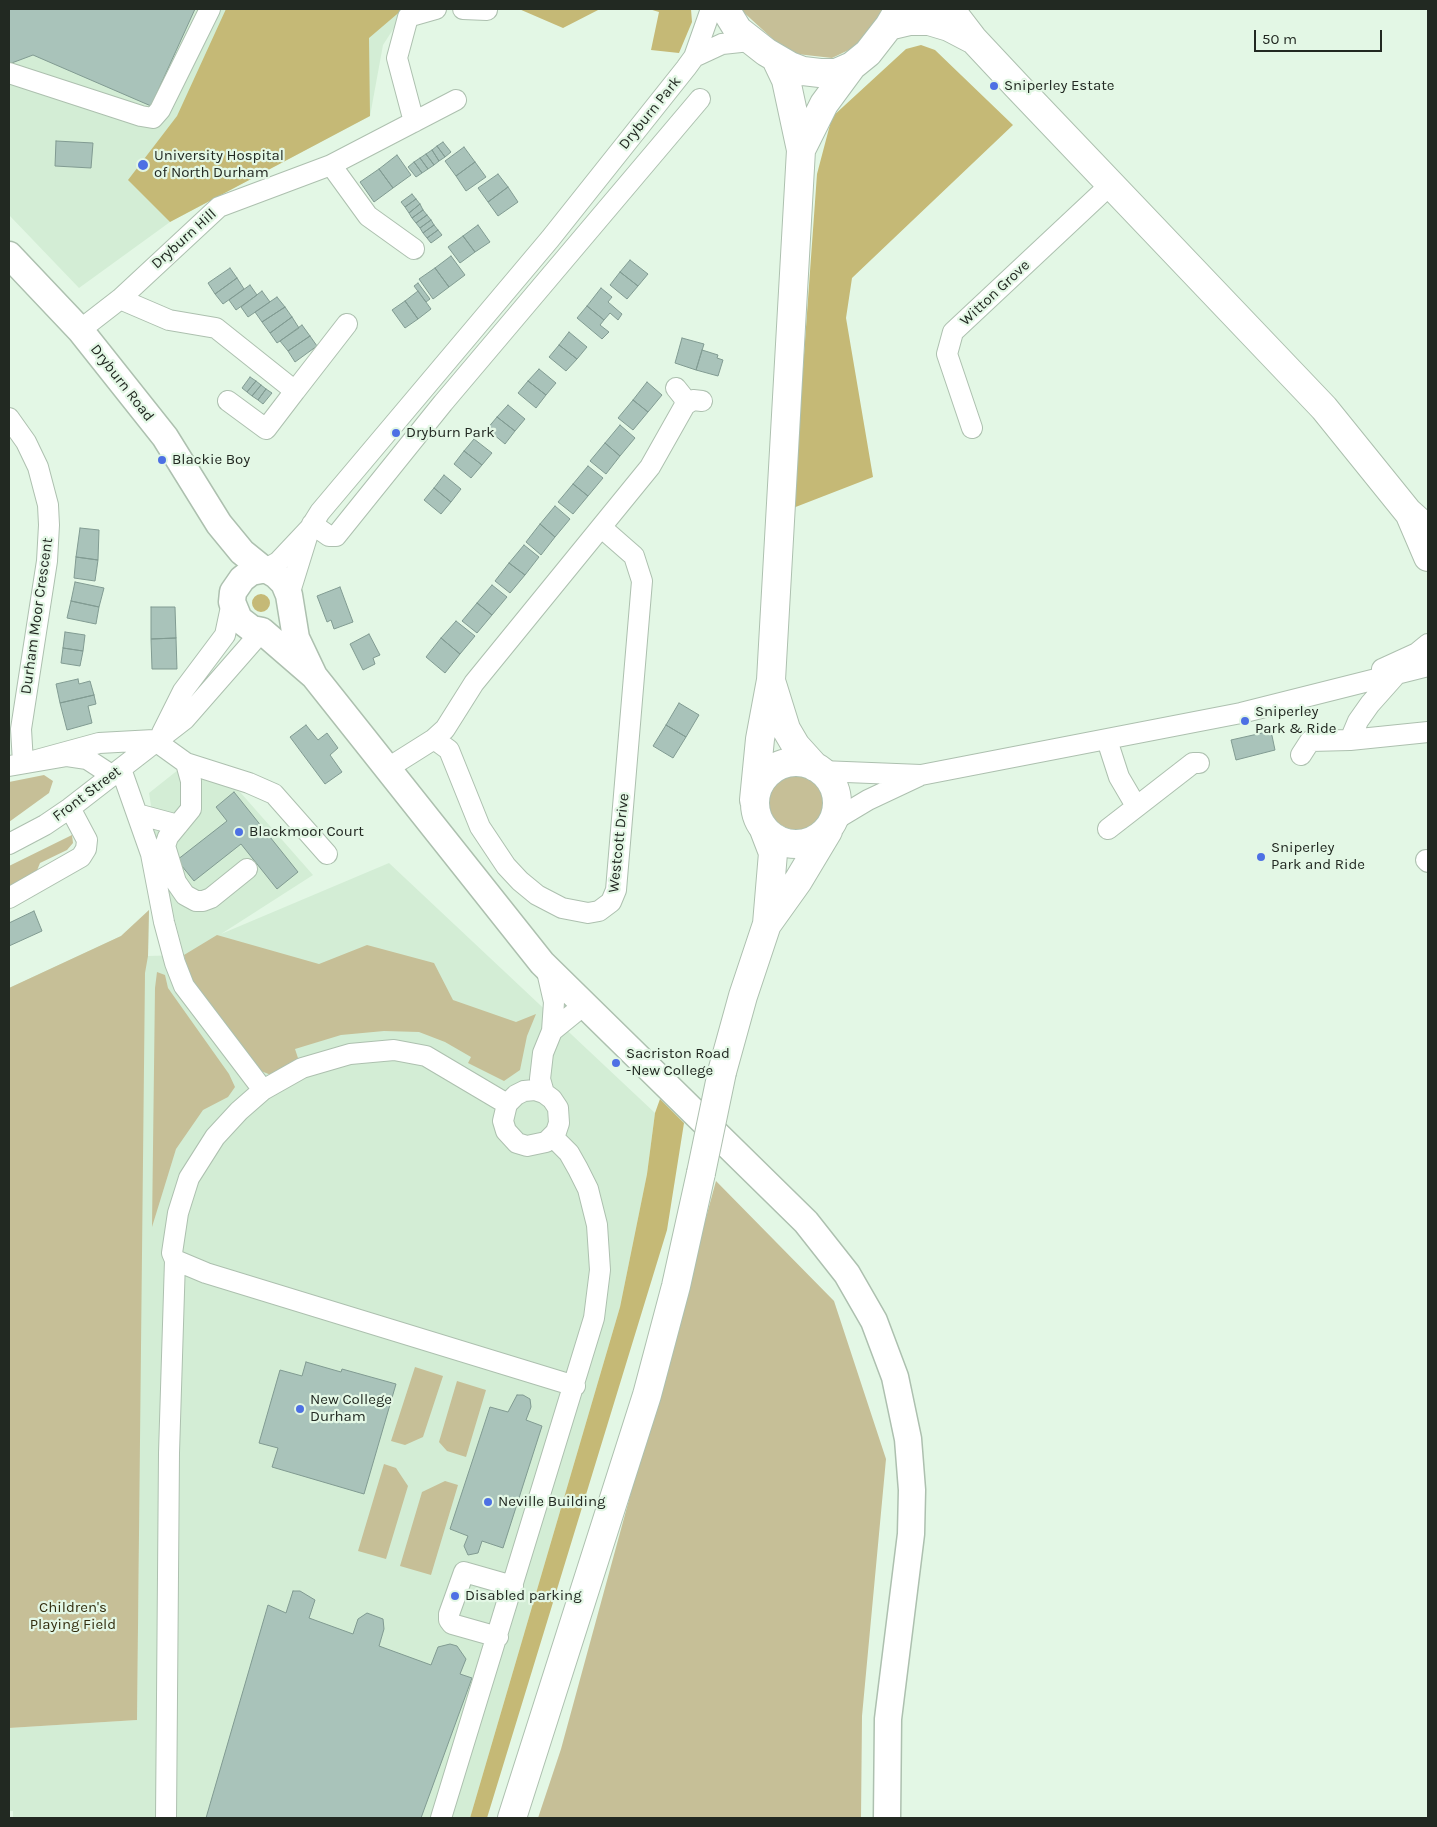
<!DOCTYPE html>
<html>
<head>
<meta charset="utf-8">
<style>
  body { margin:0 }
  #map { position:relative; width:1437px; height:1827px; overflow:hidden; background:#e3f7e5; font-family:Karla,sans-serif }
  canvas { display:block }
  .frame { position:absolute; inset:0; border:10px solid #222922; pointer-events:none }
  .scale { position:absolute; left:1254px; top:30px; width:128px; height:22px; box-sizing:border-box; border:2px solid #222922; border-top:0; padding-left:6px; font-size:15px; line-height:18px; white-space:nowrap; color:#222922; -webkit-text-stroke:4px #e3f7e5; paint-order:stroke }
</style>
</head>
<body>
<div id="map">
<canvas width="1437" height="1827"></canvas>
<div class="frame"></div>
<div class="scale">50 m</div>
</div>
<script>
const ctx = document.querySelector('canvas').getContext('2d');
ctx.lineJoin = 'round';
function fill(path, color) { ctx.fillStyle = color; ctx.fill(path, 'evenodd'); }
const toPath = rows => new Path2D(rows.map(r => 'M' + r).join(''));
function strokePath(path, color, width, dash) { ctx.strokeStyle = color; ctx.lineWidth = width; ctx.lineCap = dash ? 'butt' : 'round'; ctx.setLineDash(dash || []); ctx.stroke(path); }
function drawText(font, color, halo, rows, align = 'center') {
  ctx.font = font + ' Karla,sans-serif'; ctx.lineWidth = 4.5; ctx.setLineDash([]); ctx.textBaseline = 'middle'; ctx.strokeStyle = halo; ctx.fillStyle = color; for (const [text, x, y, turn = 0] of rows) {
    ctx.save(); ctx.translate(x, y); ctx.rotate((+turn || 0) * Math.PI / 180); ctx.textAlign = isNaN(turn) ? turn : align; if (halo) ctx.strokeText(text, 0, 0); ctx.fillText(text, 0, 0); ctx.restore();
  }
}
const built = toPath([
  [9,9,415,9,403,14,383,45,370,116,170,222,79,288,9,215],
  [188,762,197,772,240,792,313,875,221,934,389,863,655,1113,647,1174,620,1307,470,1818,13,1818,13,1811,9,1811,9,1728,137,1720,139,1511,9,988,121,936,149,910,148,956,184,955,151,828,154,824,149,793]
]);
const green = toPath([
  [740,9,888,9,859,45,832,58,797,54,775,41],
  '769 802a28 28 0 1 1 56 0a28 28 0 1 1-56 0Z',
  [44,775,53,781,49,793,9,822,9,782],
  [72,835,73,843,67,850,40,863,36,873,9,886,9,866],
  [149,910,148,956,145,973,137,1720,9,1728,9,988,121,936],
  [217,935,319,964,367,945,434,963,453,1000,516,1022,536,1014,527,1036,520,1070,504,1081,468,1063,471,1057,445,1042,419,1032,384,1031,341,1035,295,1049,299,1061,271,1075,256,1069,193,991,184,955],
  [157,972,165,975,168,988,229,1074,235,1087,228,1097,203,1110,176,1149,152,1227,155,988],
  [716,1181,834,1301,886,1459,862,1716,861,1818,538,1818,561,1749],
  [415,1367,443,1376,423,1437,405,1445,391,1441],
  [457,1381,486,1390,466,1457,447,1451,439,1442],
  [384,1464,396,1468,408,1486,386,1559,358,1551],
  [445,1481,458,1485,431,1575,400,1566,422,1492]
]);
const forest = toPath([
  [226,9,403,9,369,38,370,116,170,222,128,180,177,116],
  [519,9,600,9,563,28],
  [649,9,691,9,692,22,679,53,651,50,659,12],
  [921,45,935,50,1013,125,852,278,846,318,873,477,793,508,817,174,832,117,906,49],
  '252 603a9 9 0 1 1 18 0a9 9 0 1 1-18 0Z',
  [660,1099,684,1123,667,1230,487,1818,470,1818,620,1307,647,1174,655,1113]
]);
const building = toPath([
  [9,9,195,9,151,106,33,55,9,64,9,9],
  [56,141,93,143,91,168,55,166,56,141],
  [443,142,451,152,445,157,437,146,443,142],
  [437,146,445,157,439,161,432,150,437,146],
  [464,147,475,162,456,176,445,161,464,147],
  [432,150,439,161,434,165,426,154,432,150],
  [426,154,434,165,428,169,420,158,426,154],
  [397,155,411,175,393,188,379,169,397,155],
  [420,158,428,169,422,173,414,162,420,158],
  [414,162,422,173,416,177,408,167,414,162],
  [475,162,486,177,466,191,456,176,475,162],
  [379,169,393,188,374,202,360,182,379,169],
  [498,174,508,187,488,202,478,188,498,174],
  [508,187,518,202,498,216,488,202,508,187],
  [412,194,416,199,405,207,401,202,412,194],
  [416,199,420,204,409,213,405,207,416,199],
  [420,204,423,210,412,218,409,213,420,204],
  [423,210,427,215,416,223,412,218,423,210],
  [427,215,431,220,420,228,416,223,427,215],
  [431,220,434,225,423,233,420,228,431,220],
  [434,225,438,230,427,238,423,233,434,225],
  [478,225,490,242,475,252,463,236,478,225],
  [438,230,442,235,431,243,427,238,438,230],
  [463,236,475,252,460,263,448,247,463,236],
  [451,256,465,275,449,287,435,268,451,256],
  [630,260,648,274,638,286,620,272,630,260],
  [230,268,237,278,215,294,208,283,230,268],
  [435,268,449,287,433,299,419,279,435,268],
  [620,272,638,286,627,299,610,285,620,272],
  [237,278,244,289,223,304,215,294,237,278],
  [418,283,430,299,426,302,414,286,418,283],
  [250,285,257,295,236,310,229,300,250,285],
  [601,288,612,297,608,302,622,314,618,320,610,313,604,320,587,306,601,288],
  [262,291,270,302,248,317,241,307,262,291],
  [418,291,431,309,418,319,405,301,418,291],
  [277,297,285,307,262,322,255,312,277,297],
  [405,301,418,319,405,328,392,310,405,301],
  [587,306,604,320,600,325,609,332,602,339,577,318,587,306],
  [285,307,292,317,270,333,262,322,285,307],
  [292,317,299,328,277,343,270,333,292,317],
  [302,325,310,336,288,351,280,341,302,325],
  [569,332,587,347,577,359,559,345,569,332],
  [310,336,317,346,295,362,288,351,310,336],
  [682,338,704,344,696,370,675,363,682,338],
  [559,345,577,359,566,371,549,357,559,345],
  [702,350,718,355,717,358,723,360,718,376,696,370,702,350],
  [539,369,556,383,546,395,528,381,539,369],
  [250,377,256,381,247,392,242,388,250,377],
  [256,381,261,385,252,396,247,392,256,381],
  [528,381,546,395,536,408,518,393,528,381],
  [647,382,662,395,648,412,633,400,647,382],
  [261,385,266,389,258,400,252,396,261,385],
  [266,389,272,393,263,404,258,400,266,389],
  [633,400,648,412,633,430,618,418,633,400],
  [508,405,525,419,515,431,497,417,508,405],
  [497,417,515,431,505,444,487,429,497,417],
  [620,425,635,438,620,456,605,443,620,425],
  [474,439,492,453,482,465,464,451,474,439],
  [605,443,620,456,606,474,590,461,605,443],
  [464,451,482,465,471,478,454,464,464,451],
  [588,466,603,478,588,496,573,484,588,466],
  [444,475,461,489,451,502,434,488,444,475],
  [573,484,588,496,573,514,558,502,573,484],
  [434,488,451,502,441,514,424,500,434,488],
  [555,506,570,519,555,537,540,524,555,506],
  [540,524,555,537,541,555,526,542,540,524],
  [80,528,99,530,98,560,76,557,80,528],
  [524,545,539,557,525,575,509,563,524,545],
  [76,557,98,560,95,581,74,578,76,557],
  [509,563,525,575,510,593,495,581,509,563],
  [75,582,104,588,99,607,71,601,75,582],
  [492,585,507,597,492,615,477,603,492,585],
  [340,587,353,622,334,629,331,620,327,622,317,596,340,587],
  [71,601,99,607,96,624,67,618,71,601],
  [477,603,492,615,477,633,462,621,477,603],
  [151,607,175,607,176,638,151,639,151,607],
  [456,621,475,636,460,654,441,638,456,621],
  [65,632,85,635,83,651,63,648,65,632],
  [369,634,380,655,373,658,375,664,363,670,350,644,369,634],
  [176,638,177,669,152,669,151,639,176,638],
  [441,638,460,654,445,673,426,657,441,638],
  [63,648,83,651,80,666,61,663,63,648],
  [78,679,79,684,90,681,94,695,60,703,56,684,78,679],
  [94,695,96,704,88,706,92,723,67,730,60,703,94,695],
  [679,703,699,715,686,737,666,725,679,703],
  [306,725,318,740,327,733,338,748,330,755,342,772,325,784,290,737,306,725],
  [666,725,686,737,673,758,653,746,666,725],
  [1271,731,1275,750,1236,760,1231,740,1271,731],
  [234,792,298,872,277,889,241,844,194,881,177,860,227,821,216,807,234,792],
  [34,911,42,931,9,946,9,923,34,911],
  [306,1362,341,1372,342,1369,396,1384,364,1494,272,1467,278,1448,259,1443,280,1370,302,1376,306,1362],
  [517,1395,523,1395,530,1399,531,1407,526,1420,542,1426,503,1548,482,1541,478,1553,468,1555,464,1546,468,1536,450,1529,490,1407,508,1412,517,1395],
  [293,1591,300,1591,315,1600,309,1618,353,1634,358,1619,367,1613,383,1619,384,1629,379,1646,431,1665,438,1647,450,1644,457,1646,466,1659,460,1674,472,1678,421,1818,206,1818,268,1605,286,1613,293,1591]
]);
const minor = toPath([
  [463,9,487,10],
  [694,57,722,44,750,41],
  [9,73,141,116,153,118,160,110,210,9],
  [414,122,397,58,408,17,436,9],
  [331,165,368,216,414,249],
  [120,299,169,320,216,328,295,391,266,429,228,401],
  [80,330,120,299,219,207,331,165,456,100],
  [676,388,684,398,685,405],
  [295,391,347,324],
  [9,418,26,442,38,467,48,505,49,525,47,561,21,729,23,763],
  [972,428,947,354,953,332,1110,185],
  [312,524,329,536,336,536,443,403,700,99],
  [266,569,278,562,310,528,320,512,550,239,686,68,694,57,711,9],
  [289,595,307,537],
  [1382,669,1417,653,1428,644],
  [162,733,183,691,225,635,232,602],
  [434,739,449,750,480,827,506,866,520,881,537,895,562,908,588,913,599,911,611,902,616,890,642,581,634,556,602,528],
  [1107,740,1119,777,1136,806],
  [1350,740,1358,721,1370,704,1394,677],
  [1301,755,1310,741,1350,740,1428,732],
  [33,761,99,743,154,740,186,763,249,783,274,794,327,854],
  [186,763,191,781,191,809,168,837,165,846,176,882,185,895,196,901,203,901,211,898,247,869],
  [9,766,67,756,87,759,113,776],
  [388,768,434,739,445,729,474,683,650,467,685,405,693,400,702,401],
  [121,769,151,854,164,922,175,963,184,986,263,1090],
  [821,771,921,775,1241,713,1428,666],
  [137,814,178,825],
  [833,821,868,800,919,776],
  [1108,829,1193,763,1199,763],
  [9,844,45,825,70,808,185,719,262,631],
  [1426,860,1428,862],
  [9,898,81,857,86,849,87,840,70,808],
  [546,967,554,1002,552,1031,584,1005],
  [544,1093,535,1090,524,1091,516,1095,507,1104,503,1121,506,1131,517,1143,527,1146,546,1142,556,1132,559,1123,558,1108,552,1099,544,1093,540,1079,543,1053,552,1031],
  [175,1260,206,1273,575,1386],
  [498,1637,452,1624,449,1620,449,1614,464,1572,513,1586],
  [166,1818,169,1453,175,1260,172,1253,178,1213,189,1178,215,1137,239,1111,263,1090,302,1068,350,1054,394,1050,426,1056,507,1104],
  [441,1818,594,1318,600,1270,597,1225,588,1189,578,1169,569,1153,553,1137]
]);
const major = toPath([
  [9,255,80,330,165,437,219,524,242,552,263,569],
  [314,676,296,638,289,595,284,583,276,575,266,569,251,572,242,579,233,592,232,602,239,619,252,629,262,631,314,676,542,963,806,1222,847,1274,874,1321,895,1377,908,1439,912,1490,911,1534,888,1719,887,1818]
]);
const highway = toPath([
  [725,9,738,30,766,52,790,66,803,71,820,73,836,73,852,66,868,53,889,26,899,9],
  [950,9,973,39,1017,86,1324,408,1408,512,1428,530],
  [889,26,910,21,929,21,949,27,972,39],
  [801,150,824,104,852,66],
  [1410,515,1428,557],
  [772,684,786,729,796,746,815,767],
  '755 803a41 41 0 1 1 82 0a41 41 0 1 1-82 0Z',
  [754,800,760,739,771,680,801,150,786,80,776,59],
  [768,923,798,881,828,831],
  [722,1072,743,996,767,924,773,853,763,827],
  [512,1818,647,1395,676,1286,701,1173]
]);
const highwayBridge = toPath([
  [701,1173,722,1072]
]);
const markers = [
  [994,86,5,"#4d70e4"],
  [143,165,6,"#4d70e4"],
  [396,433,5,"#4d70e4"],
  [162,460,5,"#4d70e4"],
  [1245,721,5,"#4d70e4"],
  [239,832,5,"#4d70e4"],
  [1261,857,5,"#4d70e4"],
  [616,1063,5,"#4d70e4"],
  [300,1409,5,"#4d70e4"],
  [488,1502,5,"#4d70e4"],
  [455,1596,5,"#4d70e4"]
];
const poiNames = [
  ["Sniperley Estate",1004,86],
  ["University Hospital",154,156],
  ["of North Durham",154,173],
  ["Dryburn Park",406,433],
  ["Blackie Boy",172,460],
  ["Sniperley",1255,712],
  ["Park & Ride",1255,729],
  ["Blackmoor Court",249,832],
  ["Sniperley",1271,848],
  ["Park and Ride",1271,865],
  ["Sacriston Road",626,1054],
  ["-New College",626,1071],
  ["New College",310,1400],
  ["Durham",310,1417],
  ["Neville Building",498,1502],
  ["Disabled parking",465,1596]
];
const streetNames = [
  ["Dryburn Park",650,113,-51],
  ["Dryburn Hill",184,239,-42],
  ["Witton Grove",995,293,-43],
  ["Dryburn Road",122,383,52],
  ["Durham Moor Crescent",37,616,-82],
  ["Front Street",87,794,-37],
  ["Westcott Drive",619,843,-84]
];
const parkNames = [
  ["Children's",73,1608],
  ["Playing Field",73,1625]
];
fill(built, '#d3edd5');
fill(green, '#c6bf97');
fill(forest, '#c5b976');
fill(building, '#a9c3ba');
strokePath(building, '#819b92', 1);
strokePath(minor, '#adc0af', 22);
strokePath(major, '#adc0af', 29);
strokePath(highway, '#adc0af', 30);
strokePath(minor, '#fff', 20);
strokePath(major, '#fff', 26);
strokePath(highway, '#fff', 28);
strokePath(highwayBridge, '#adc0af', 30, []);
strokePath(highwayBridge, '#fff', 28);
for (const [x, y, r, color] of markers) { const dot = new Path2D(); dot.arc(x, y, r, 0, 2 * Math.PI); ctx.fillStyle = color; ctx.fill(dot); strokePath(dot, '#e3f7e5', 2); }
drawText('15px', '#222922', '#e3f7e5', poiNames, 'left');
drawText('15px', '#222922', '#e3f7e5', streetNames);
drawText('15px', '#322d0e', '#e3f7e5', parkNames);
</script>
</body>
</html>
